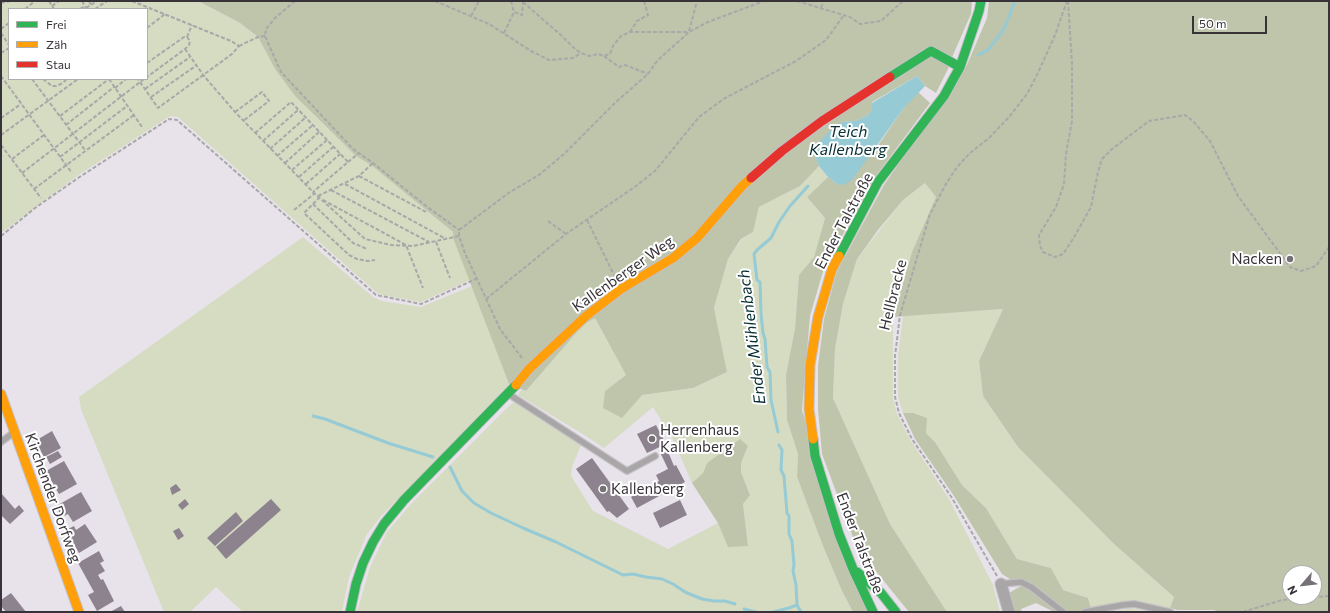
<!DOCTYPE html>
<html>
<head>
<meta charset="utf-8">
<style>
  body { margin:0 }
  #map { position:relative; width:1330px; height:613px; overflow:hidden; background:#e8e2ea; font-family:Commissioner,sans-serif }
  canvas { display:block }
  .frame { position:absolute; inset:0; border:2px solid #383339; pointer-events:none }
  .legend { position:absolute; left:8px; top:8px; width:140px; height:72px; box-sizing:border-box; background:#fff; border:1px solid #afadb0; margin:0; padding:5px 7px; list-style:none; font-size:12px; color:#383339 }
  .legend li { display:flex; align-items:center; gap:8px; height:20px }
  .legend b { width:20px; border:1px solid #afadb0 }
  .north { position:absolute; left:1282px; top:565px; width:40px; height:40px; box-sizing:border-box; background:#fff; border:1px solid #afadb0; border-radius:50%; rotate:242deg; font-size:11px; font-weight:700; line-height:16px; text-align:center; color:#383339 }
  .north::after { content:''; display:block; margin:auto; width:14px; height:18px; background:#767077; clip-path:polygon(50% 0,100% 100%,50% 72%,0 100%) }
  .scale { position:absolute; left:1192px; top:16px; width:75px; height:18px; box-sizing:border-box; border:2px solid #383339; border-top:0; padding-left:5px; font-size:12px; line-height:14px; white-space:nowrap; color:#383339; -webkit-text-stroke:3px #fff; paint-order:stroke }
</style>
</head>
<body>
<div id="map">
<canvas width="1330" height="613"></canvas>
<div class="frame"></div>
<ul class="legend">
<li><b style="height:5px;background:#30b455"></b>Frei</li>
<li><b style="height:5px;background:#ff9f0a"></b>Zäh</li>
<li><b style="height:5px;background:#e5322d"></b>Stau</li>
</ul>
<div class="north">N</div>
<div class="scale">50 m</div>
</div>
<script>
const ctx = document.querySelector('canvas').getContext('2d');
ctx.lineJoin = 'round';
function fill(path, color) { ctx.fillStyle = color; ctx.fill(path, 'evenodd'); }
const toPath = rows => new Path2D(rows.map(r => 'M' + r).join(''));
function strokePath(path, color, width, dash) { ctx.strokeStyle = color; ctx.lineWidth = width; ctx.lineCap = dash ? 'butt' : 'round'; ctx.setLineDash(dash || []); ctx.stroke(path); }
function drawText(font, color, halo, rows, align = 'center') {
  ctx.font = font + ' Commissioner,sans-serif'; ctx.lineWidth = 4; ctx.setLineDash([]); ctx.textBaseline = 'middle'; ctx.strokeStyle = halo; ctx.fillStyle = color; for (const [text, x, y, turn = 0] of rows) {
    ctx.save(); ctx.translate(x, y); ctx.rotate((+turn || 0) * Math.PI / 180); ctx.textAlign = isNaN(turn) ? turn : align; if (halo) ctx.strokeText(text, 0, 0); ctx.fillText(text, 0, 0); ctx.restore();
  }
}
const green = toPath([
  [1,1,197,1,240,23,258,37,275,69,295,96,326,127,356,156,371,165,453,232,453,238,470,280,421,302,382,295,376,292,178,117,170,116,77,176,1,233],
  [9,9,147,9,147,79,9,79],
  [819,166,828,177,807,197,825,218,814,257,799,275,795,328,786,375,787,420,798,454,797,477,823,546,842,591,853,612,357,612,370,567,387,532,410,505,507,408,514,402,581,445,572,467,571,476,593,511,668,549,718,523,728,546,748,546,743,504,750,494,741,472,741,463,748,446,707,463,703,473,692,483,673,439,653,407,604,448,586,436,518,395,521,390,526,391,584,324,595,318,626,375,605,391,642,395,693,388,727,372,714,308,728,259,742,239,753,232,759,207,800,186],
  [925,183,936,197,912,252,893,317,893,398,897,414,911,441,949,499,993,585,1000,612,947,612,890,524,833,398,835,349,843,304,857,259,903,200],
  [303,237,373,297,382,301,421,307,472,286,509,384,382,515,367,534,349,577,342,612,243,612,216,587,190,612,164,612,81,409,79,397],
  [1003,309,979,361,983,396,1018,447,1114,544,1174,597,1170,608,1130,601,1091,609,1088,598,1063,590,1051,568,1017,559,986,508,962,485,935,442,926,433,913,413,903,413,898,397,898,356,903,316],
  [1130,608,1150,612,1112,612]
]);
const forest = toPath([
  [198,1,972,1,971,14,953,55,948,69,936,93,925,86,917,76,872,102,872,110,867,116,855,121,842,122,814,153,819,166,800,186,759,207,753,232,741,239,728,259,714,308,727,372,693,388,642,395,622,418,603,408,605,391,626,375,595,318,584,324,526,391,509,384,453,238,453,232,371,165,356,156,295,96,275,69,258,37,240,23],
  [989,1,1329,1,1329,612,1219,612,1214,610,1177,610,1170,608,1174,597,1114,544,1018,447,983,396,979,361,1003,309,893,317,912,252,936,197,925,183,903,200,878,230,857,259,843,304,835,349,833,398,890,524,947,612,909,612,857,548,822,454,818,409,818,366,824,319,837,271,884,185,967,65,987,18],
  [1290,573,1314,573,1314,597,1290,597],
  [918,92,930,103,875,177,824,268,810,316,802,410,868,612,853,612,842,591,823,546,797,477,798,454,787,420,786,375,795,328,799,275,814,257,825,218,807,197,828,177,837,184,872,154,903,109],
  [903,413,913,413,927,418,926,433,935,442,962,485,986,508,1017,559,1051,568,1063,590,1088,598,1092,612,1054,612,1036,603,1021,609,1022,612,1015,612,1009,593,1021,586,1002,574,954,496,915,439],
  [740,439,748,446,741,463,741,472,750,495,743,504,748,546,728,547,718,523,692,483,703,473,707,463]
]);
const water = toPath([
  [917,76,925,86,903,109,852,180,843,185,837,184,828,177,819,166,814,153,821,140,832,129,842,122,855,121,867,116,872,110,872,103]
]);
const stream = toPath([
  [978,55,988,50,1004,29,1015,1],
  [313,416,325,419,388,443,433,457],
  [778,432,771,400,770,372,767,367,765,339,763,333,761,314,760,282,757,280,754,254,757,250,771,238,779,222,790,206,808,186],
  [779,445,782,450,781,470,784,476,787,513,789,516,789,534,792,541,794,565,793,571,796,585,797,605,801,612],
  [450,467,462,491,474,503,491,513,523,528,556,542,623,575,633,574,646,577,662,579,673,584,685,592,702,599,714,601,725,601,735,604],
  [744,609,756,612],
  [773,612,789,608,797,605]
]);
const building = toPath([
  [656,425,666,444,647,453,637,434],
  [52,431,61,448,44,457,35,441],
  [666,447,674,466,676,465,685,482,637,508,631,497,636,494,633,490,638,487,640,492,659,481,656,475,668,469,659,450],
  [58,451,62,457,50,464,46,457],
  [592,458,629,509,617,518,609,511,607,512,576,469],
  [64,461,77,484,59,494,46,471],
  [176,484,181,490,172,495,170,488],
  [81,492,92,511,73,522,68,514,62,517,56,506],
  [1,493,15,509,19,505,24,511,10,524,1,515],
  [185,499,189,504,182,510,178,505],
  [271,499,281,510,226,559,216,547],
  [680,500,687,515,660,528,653,513],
  [236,512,243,521,215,546,207,538],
  [85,524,97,542,79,553,66,530,74,526,76,530],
  [179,528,184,536,178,540,173,531],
  [99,551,104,561,100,563,105,571,98,575,101,580,103,579,114,601,97,611,88,595,94,592,78,563],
  [11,593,26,612,6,612,1,606,1,600],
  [121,606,125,612,110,612]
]);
const path = toPath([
  [49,1,54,9],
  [82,1,86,8],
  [89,1,91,5],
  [132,1,231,41,239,46,232,54,158,108,138,79],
  [295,1,275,18,266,29,265,36,281,72,353,149,373,163,426,206,459,230],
  [435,1,489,24,531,51,549,60,573,58,581,53],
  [511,1,514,12],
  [797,1,850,17,860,24,881,21,903,1],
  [1068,1,1072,63,1072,121,1066,154,1064,184,1056,207,1039,235,1040,246,1043,252,1055,257,1063,254,1073,239,1091,207,1098,172,1102,159,1112,149,1149,121,1185,115,1193,121,1210,141,1238,196,1290,267,1301,271,1316,266,1329,247],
  [523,2,563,37,575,49,581,53,589,56,598,54,604,56,610,54,613,46,621,36,630,32,688,32],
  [1,3,10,1],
  [52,6,59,1],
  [86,8,97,1],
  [821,8,823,1],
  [25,9,35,1],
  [80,9,85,6],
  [95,9,107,1],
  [471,16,479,1],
  [147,28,165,14],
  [1,29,9,23],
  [689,31,697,1],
  [630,32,637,21,648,15,644,1],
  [1,33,9,45],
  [504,33,514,12,522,15,523,2],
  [187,37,192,25],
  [239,46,258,37,265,36],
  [185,49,204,76,235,112,313,192,365,239,391,245,413,246,459,236],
  [1,53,9,48],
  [604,56,619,67,625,65,648,74],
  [147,63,184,37,187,37,190,41,189,45,185,49,147,77],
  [1,76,72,173],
  [32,79,85,150],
  [43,79,52,86,56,86,61,84,65,81,66,79],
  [109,79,142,127],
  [115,88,126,79],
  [145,89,190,57],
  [151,97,197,65],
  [235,112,262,92,269,101,243,121],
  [60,116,109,79],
  [1,118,21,104],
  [66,125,114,87],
  [255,133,291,102,348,162,313,192],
  [1,135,78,79],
  [263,141,298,110],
  [1,145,41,198],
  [270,149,305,118],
  [277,156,313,125],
  [60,157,127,106],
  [12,159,44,135],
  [348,162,359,153],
  [285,163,319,132],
  [292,170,327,140],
  [22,173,144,79],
  [359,176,426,212],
  [299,177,333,147],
  [306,184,340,154],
  [345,184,446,239],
  [34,189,134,115],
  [331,190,429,242],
  [318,196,359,176,373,163],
  [320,197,304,213,349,255,357,259,367,261,375,260],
  [323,200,406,245,423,288],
  [313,204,353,243,367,249],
  [294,210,315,193],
  [587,220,615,277],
  [548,221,566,234],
  [1,236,35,208,78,178,169,119,177,120,376,295,421,304,476,279],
  [436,242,450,278],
  [486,299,566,234,636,186,655,171,699,117,725,98,796,61,826,40,844,15],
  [522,358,500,329,465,253,459,236,459,230,510,192,539,175,564,154,616,102,648,74,657,61,689,32,708,22,764,1],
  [997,576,952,498,912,439,899,413,895,397,895,356,900,315,930,214,946,184,957,167,970,153,989,138,1009,117,1027,94,1037,75,1055,35,1067,1],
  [1243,612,1282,600,1329,596]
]);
const lane = toPath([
  [510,395,627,471,655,456],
  [1,442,13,433],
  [1001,584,1021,582,1031,587,1063,612],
  [1085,612,1123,605,1134,604,1170,612]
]);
const street = toPath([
  [1001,584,1009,612]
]);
const fast = toPath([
  [890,77,931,51,960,67],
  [839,256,878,182,944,96,960,67,979,11,981,1],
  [813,439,815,456,839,534,853,569,873,612],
  [857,572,881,593,896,612],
  [350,612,356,584,363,563,373,542,384,524,404,500,516,385]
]);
const slow = toPath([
  [516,385,529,369,586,316,621,289,673,258,697,238,742,186,751,178],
  [1,394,79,612],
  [813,439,809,409,810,365,818,317,832,269,839,256]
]);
const jam = toPath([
  [751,178,782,151,822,121,890,77]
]);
const markers = [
  [1290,259,4,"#767077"],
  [652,439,4,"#767077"],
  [603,489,4,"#767077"]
];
const streetNames = [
  ["Ender Talstraße",844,221,-62],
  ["Kallenberger Weg",623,274,-35],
  ["Hellbracke",893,295,-76],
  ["Kirchender Dorfweg",53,498,70],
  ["Ender Talstraße",860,543,69]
];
const poiNames = [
  ["Nacken",1282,259,"right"],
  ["Herrenhaus",660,430],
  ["Kallenberg",660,447],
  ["Kallenberg",611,489]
];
const waterNames = [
  ["Teich",848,132],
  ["Kallenberg",848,150],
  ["Ender Mühlenbach",752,337,-97]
];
fill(green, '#d5dcc2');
fill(forest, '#bec5ab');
fill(water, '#96cad4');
strokePath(stream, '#96cad4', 3);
fill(building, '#8d838e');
strokePath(lane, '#c4c0c6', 8);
strokePath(street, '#c4c0c6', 13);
strokePath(fast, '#c4c0c6', 11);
strokePath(slow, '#c4c0c6', 11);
strokePath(jam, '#c4c0c6', 11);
strokePath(path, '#aaa7a9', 2, [4, 2]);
strokePath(lane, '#a9a6a7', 5.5);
strokePath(street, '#a9a6a7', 11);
strokePath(fast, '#30b455', 9);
strokePath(slow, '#ff9f0a', 9);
strokePath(jam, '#e5322d', 9);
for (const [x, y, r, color] of markers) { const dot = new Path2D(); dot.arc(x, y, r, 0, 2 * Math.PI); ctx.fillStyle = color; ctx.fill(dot); strokePath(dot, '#fff', 1.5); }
drawText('15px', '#383339', '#fff', streetNames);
drawText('15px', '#383339', '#fff', poiNames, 'left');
drawText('italic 16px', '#082f34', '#fff', waterNames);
</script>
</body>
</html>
